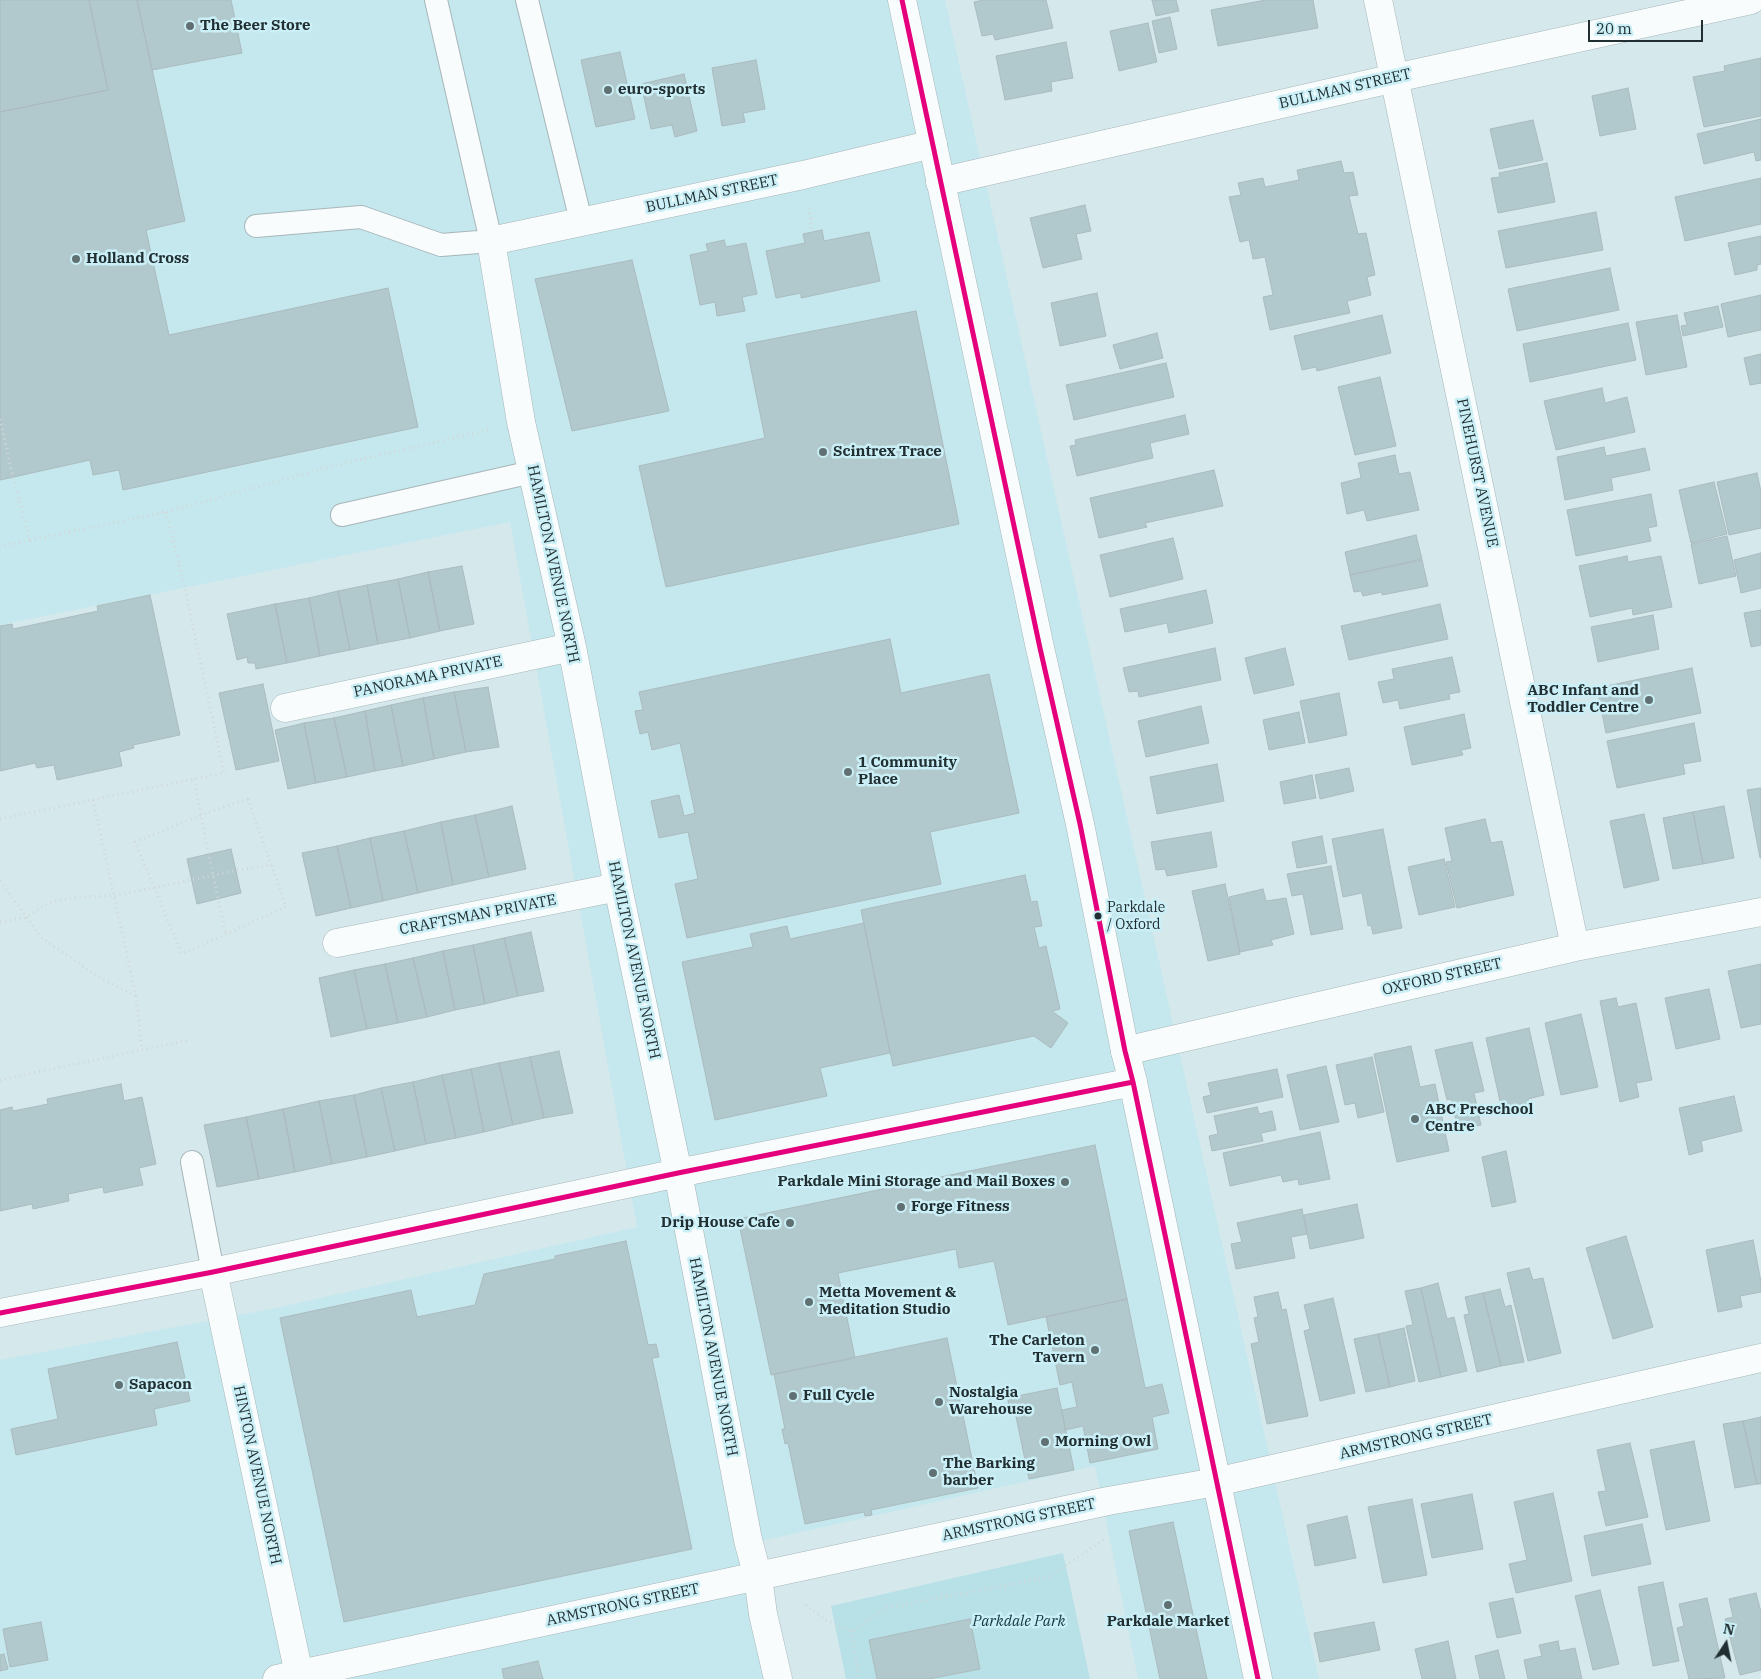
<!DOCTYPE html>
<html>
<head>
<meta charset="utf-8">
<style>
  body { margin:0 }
  #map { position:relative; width:1761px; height:1679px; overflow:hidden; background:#d5e9ec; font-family:"IBM Plex Serif",serif }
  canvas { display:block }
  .north { position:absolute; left:1701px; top:1619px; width:50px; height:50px; -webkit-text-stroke:4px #cbeff6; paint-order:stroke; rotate:11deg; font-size:14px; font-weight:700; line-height:20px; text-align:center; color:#212f32 }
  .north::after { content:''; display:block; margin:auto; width:18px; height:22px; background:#212f32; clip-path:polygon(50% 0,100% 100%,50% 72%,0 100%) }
  .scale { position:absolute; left:1588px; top:20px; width:115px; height:22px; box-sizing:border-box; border:2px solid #212f32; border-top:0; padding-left:6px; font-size:15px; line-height:18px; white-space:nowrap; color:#212f32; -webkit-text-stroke:4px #cbeff6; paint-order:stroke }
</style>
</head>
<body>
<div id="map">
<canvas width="1761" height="1679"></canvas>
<div class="north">N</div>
<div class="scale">20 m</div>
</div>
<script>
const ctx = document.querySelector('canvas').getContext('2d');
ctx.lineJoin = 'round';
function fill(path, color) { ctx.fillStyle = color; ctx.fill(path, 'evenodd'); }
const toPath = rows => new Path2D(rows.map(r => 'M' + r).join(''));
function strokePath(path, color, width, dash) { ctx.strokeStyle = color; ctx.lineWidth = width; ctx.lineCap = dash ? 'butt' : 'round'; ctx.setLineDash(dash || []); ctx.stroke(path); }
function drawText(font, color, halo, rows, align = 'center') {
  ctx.font = font + ' "IBM Plex Serif",serif'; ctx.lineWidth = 5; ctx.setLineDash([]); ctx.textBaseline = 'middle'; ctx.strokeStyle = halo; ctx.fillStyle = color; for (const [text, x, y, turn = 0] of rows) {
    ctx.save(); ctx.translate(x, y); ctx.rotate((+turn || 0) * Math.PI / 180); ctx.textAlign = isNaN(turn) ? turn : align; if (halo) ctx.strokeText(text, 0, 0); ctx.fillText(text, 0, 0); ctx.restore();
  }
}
const built = toPath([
  [0,0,945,0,1319,1679,1138,1679,1095,1466,752,1543,777,1679,0,1679,0,1360,276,1308,637,1227,510,522,0,625]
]);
const green = toPath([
  [1063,1553,1090,1679,846,1679,831,1606]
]);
const building = toPath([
  [0,0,89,0,108,90,0,112,0,0],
  [89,0,137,0,185,221,146,230,169,335,388,288,418,427,123,490,119,470,93,475,90,460,0,480,0,112,108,90,89,0],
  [137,0,231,0,242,53,152,70,137,0],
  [983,0,1046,0,1053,28,995,40,993,34,982,36,974,2,983,0],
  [1152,0,1176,0,1179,11,1156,16,1152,0],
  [1266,0,1313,0,1318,28,1218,46,1211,10,1266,0],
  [1170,17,1177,49,1159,53,1152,21,1170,17],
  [1148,23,1157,62,1119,71,1110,31,1148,23],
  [1066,42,1073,78,1051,82,1052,91,1005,100,996,56,1066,42],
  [620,52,635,119,596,127,581,60,620,52],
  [1761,58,1761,116,1704,127,1693,77,1725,71,1724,66,1761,58],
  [756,60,765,109,743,113,745,122,722,126,712,68,756,60],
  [684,74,697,131,675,137,672,125,651,129,641,84,684,74],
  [1628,88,1636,129,1600,136,1592,96,1628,88],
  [1761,119,1761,160,1756,161,1754,152,1704,164,1697,134,1761,119],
  [1533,120,1543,160,1499,169,1490,129,1533,120],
  [1341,161,1344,173,1353,172,1358,195,1349,196,1358,234,1366,233,1375,275,1367,277,1371,295,1347,301,1350,313,1270,330,1263,297,1273,295,1265,257,1253,259,1249,240,1240,242,1229,197,1241,195,1238,183,1263,178,1265,187,1299,180,1297,170,1341,161],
  [1547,163,1555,202,1498,213,1491,178,1500,177,1499,173,1547,163],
  [1761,178,1761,224,1685,241,1675,197,1761,178],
  [1085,205,1091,231,1076,234,1082,259,1043,268,1030,218,1085,205],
  [1596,212,1603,250,1506,268,1498,231,1596,212],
  [822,230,824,241,869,232,880,281,801,298,801,293,776,298,766,251,805,243,803,234,822,230],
  [1761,236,1761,264,1757,265,1757,270,1735,275,1728,243,1761,236],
  [724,240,726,247,746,243,757,294,742,297,745,311,717,316,715,302,700,305,690,255,708,251,706,244,724,240],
  [632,260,669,411,572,431,535,279,632,260],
  [1610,268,1619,310,1517,331,1508,289,1610,268],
  [1097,293,1106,336,1060,346,1051,303,1097,293],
  [1761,295,1761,330,1728,337,1721,304,1761,295],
  [1718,306,1723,327,1683,336,1681,326,1687,325,1684,313,1718,306],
  [916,311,959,524,666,587,639,466,765,438,746,344,916,311],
  [1382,315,1391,353,1317,371,1316,367,1302,370,1294,336,1382,315],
  [1677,315,1687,367,1646,375,1636,322,1677,315],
  [1628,323,1636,360,1530,382,1523,344,1628,323],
  [1157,333,1163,358,1120,369,1113,345,1157,333],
  [1761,354,1761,383,1750,385,1744,358,1761,354],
  [1166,363,1174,397,1074,420,1066,385,1166,363],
  [1380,377,1396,446,1355,455,1338,387,1380,377],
  [1602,388,1605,403,1627,397,1635,432,1556,450,1544,401,1602,388],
  [1185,415,1189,434,1150,443,1153,458,1077,476,1070,446,1076,445,1075,440,1185,415],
  [1604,447,1606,456,1645,448,1650,470,1611,478,1613,490,1565,500,1557,457,1604,447],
  [1395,455,1399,474,1410,472,1419,510,1367,521,1364,510,1347,514,1341,483,1361,478,1358,463,1395,455],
  [1214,470,1223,506,1145,523,1147,527,1099,538,1090,498,1214,470],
  [1757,473,1761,492,1761,528,1729,535,1717,482,1757,473],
  [1714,482,1727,534,1691,543,1679,490,1714,482],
  [1651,494,1657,526,1648,528,1651,541,1576,556,1567,510,1651,494],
  [1416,535,1422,559,1350,575,1345,552,1416,535],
  [1727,536,1736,576,1699,584,1691,544,1727,536],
  [1173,538,1183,579,1110,597,1100,555,1173,538],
  [1761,553,1761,588,1741,593,1734,560,1761,553],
  [1627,556,1628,562,1661,556,1672,607,1633,615,1632,608,1590,617,1579,566,1627,556],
  [1422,560,1428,586,1382,595,1382,592,1363,596,1361,591,1354,592,1350,575,1422,560],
  [462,566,474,624,440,631,428,572,462,566],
  [428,572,440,631,410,638,398,579,428,572],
  [398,579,410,638,378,644,367,585,398,579],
  [367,585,378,644,350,650,338,591,367,585],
  [1206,590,1213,623,1169,633,1167,623,1125,632,1120,609,1206,590],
  [338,591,350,650,320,656,309,598,338,591],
  [150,595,180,735,133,745,134,748,119,752,122,766,57,780,54,765,37,768,35,763,0,771,0,626,12,624,13,629,98,611,97,606,150,595],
  [309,598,320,656,287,663,275,604,309,598],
  [275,604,287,663,256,669,255,663,248,663,247,657,237,660,227,614,275,604],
  [1440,604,1448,639,1349,660,1341,626,1440,604],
  [1761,610,1761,645,1751,647,1744,613,1761,610],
  [1653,615,1659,649,1598,662,1591,627,1653,615],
  [890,639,901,693,989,674,1019,813,930,832,941,884,687,938,675,884,698,879,688,832,659,838,651,801,679,795,684,816,695,813,680,743,652,750,648,732,640,734,635,711,643,710,639,692,890,639],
  [1215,648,1221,680,1139,697,1138,691,1129,692,1123,668,1215,648],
  [1285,648,1294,685,1254,694,1245,658,1285,648],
  [1452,657,1460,692,1449,694,1450,699,1400,709,1398,700,1383,703,1378,682,1394,679,1392,669,1452,657],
  [1692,668,1701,713,1606,733,1597,688,1692,668],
  [263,684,279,761,236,770,219,693,263,684],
  [488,687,499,747,466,752,454,692,488,687],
  [454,692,466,752,434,759,423,698,454,692],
  [1339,693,1347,735,1309,743,1300,701,1339,693],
  [423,698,434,759,403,766,391,705,423,698],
  [391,705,403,766,375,771,365,711,391,705],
  [1201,706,1209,743,1146,757,1138,721,1201,706],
  [365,711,375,771,347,777,334,718,365,711],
  [1299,712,1305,743,1269,750,1263,720,1299,712],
  [1464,714,1471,748,1461,750,1463,755,1412,765,1404,727,1464,714],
  [334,718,347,777,316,783,304,723,334,718],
  [304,723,316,783,288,789,275,730,304,723],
  [1694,723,1701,761,1683,764,1685,774,1617,788,1607,741,1694,723],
  [1217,764,1224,801,1157,814,1150,777,1217,764],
  [1349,768,1354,791,1320,799,1315,775,1349,768],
  [1312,775,1316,798,1284,804,1280,782,1312,775],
  [1761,788,1761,858,1760,858,1747,790,1761,788],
  [512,806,526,869,489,877,475,815,512,806],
  [1724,806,1734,858,1703,864,1693,812,1724,806],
  [1693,812,1703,864,1673,869,1663,818,1693,812],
  [1644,814,1659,880,1624,888,1610,821,1644,814],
  [475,815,489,877,453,885,441,822,475,815],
  [1485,819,1491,843,1502,841,1514,895,1457,908,1446,862,1452,861,1445,828,1485,819],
  [441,822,453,885,418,893,404,831,441,822],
  [1383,829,1402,928,1373,934,1371,925,1368,926,1362,893,1343,897,1332,839,1383,829],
  [404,831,418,893,383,901,370,838,404,831],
  [1211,832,1217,867,1167,876,1165,869,1156,870,1151,842,1211,832],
  [1322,836,1327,863,1297,868,1292,842,1322,836],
  [370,838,383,901,351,908,337,846,370,838],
  [337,846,351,908,316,916,302,853,337,846],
  [231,849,241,893,197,904,187,859,231,849],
  [1444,859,1455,907,1419,915,1408,867,1444,859],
  [1331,866,1343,929,1311,935,1303,894,1292,896,1287,874,1331,866],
  [1025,875,1031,902,1037,901,1042,926,1034,927,1039,948,1046,946,1060,1009,1052,1011,1068,1023,1051,1048,1034,1036,893,1066,861,910,1025,875],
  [1225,884,1240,954,1208,961,1192,891,1225,884],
  [1263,889,1266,901,1286,898,1294,934,1271,940,1273,945,1240,952,1229,897,1263,889],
  [864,923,890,1053,820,1068,827,1096,715,1120,682,962,753,947,750,934,787,926,790,939,864,923],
  [531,932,544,991,518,996,504,938,531,932],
  [504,938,518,996,485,1004,473,945,504,938],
  [473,945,485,1004,455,1010,443,951,473,945],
  [443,951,455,1010,427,1017,413,958,443,951],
  [413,958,427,1017,398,1023,385,964,413,958],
  [385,964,398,1023,367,1029,354,970,385,964],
  [1761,964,1761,1024,1741,1028,1728,971,1761,964],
  [354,970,367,1029,331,1037,319,978,354,970],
  [1709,989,1720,1039,1676,1049,1665,998,1709,989],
  [1616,998,1618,1007,1636,1003,1652,1080,1636,1083,1639,1097,1620,1102,1600,1001,1616,998],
  [1581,1014,1598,1087,1561,1095,1545,1023,1581,1014],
  [1529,1028,1544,1095,1528,1099,1530,1108,1503,1115,1486,1038,1529,1028],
  [1472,1042,1484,1091,1474,1093,1481,1125,1458,1129,1451,1099,1447,1100,1435,1050,1472,1042],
  [1411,1046,1420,1087,1435,1084,1449,1151,1397,1162,1374,1054,1411,1046],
  [559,1051,573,1113,544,1118,530,1057,559,1051],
  [530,1057,544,1118,513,1125,499,1063,530,1057],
  [1372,1057,1384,1112,1358,1118,1355,1103,1345,1105,1336,1065,1372,1057],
  [499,1063,513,1125,484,1132,471,1069,499,1063],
  [1326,1066,1339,1122,1300,1130,1287,1075,1326,1066],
  [471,1069,484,1132,456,1138,442,1075,471,1069],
  [1277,1069,1283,1097,1207,1113,1203,1097,1211,1095,1208,1083,1277,1069],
  [442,1075,456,1138,426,1144,413,1082,442,1075],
  [413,1082,426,1144,395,1151,381,1088,413,1082],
  [121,1084,124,1101,142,1097,156,1164,139,1168,143,1185,104,1193,103,1187,68,1194,69,1201,33,1209,32,1204,0,1211,0,1110,12,1107,13,1111,48,1104,47,1099,121,1084],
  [381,1088,395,1151,367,1157,354,1095,381,1088],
  [354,1095,367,1157,332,1164,319,1101,354,1095],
  [1734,1096,1742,1131,1701,1141,1703,1151,1689,1155,1679,1108,1734,1096],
  [319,1101,332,1164,295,1172,283,1109,319,1101],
  [1257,1107,1259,1114,1272,1111,1276,1130,1261,1133,1263,1141,1212,1151,1209,1136,1218,1134,1214,1116,1257,1107],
  [283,1109,295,1172,259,1179,246,1117,283,1109],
  [246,1117,259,1179,217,1187,204,1125,246,1117],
  [1320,1132,1330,1179,1299,1185,1298,1179,1283,1182,1281,1175,1230,1186,1223,1153,1320,1132],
  [1095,1145,1127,1299,1008,1325,994,1261,959,1268,956,1249,838,1273,855,1358,771,1375,738,1219,1095,1145],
  [1506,1151,1516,1202,1492,1207,1482,1157,1506,1151],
  [1357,1204,1364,1238,1310,1249,1304,1215,1357,1204],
  [1302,1209,1307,1234,1291,1237,1295,1258,1236,1269,1231,1244,1242,1242,1237,1223,1302,1209],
  [1626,1236,1653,1327,1613,1339,1586,1248,1626,1236],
  [1753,1240,1761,1282,1761,1292,1740,1296,1742,1307,1718,1312,1706,1250,1753,1240],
  [626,1241,648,1345,656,1344,659,1357,652,1358,692,1549,344,1622,280,1318,411,1290,417,1317,475,1305,484,1274,555,1259,555,1256,626,1241],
  [1529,1268,1533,1280,1543,1278,1561,1353,1528,1361,1507,1273,1529,1268],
  [1438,1283,1447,1319,1454,1317,1467,1371,1441,1377,1421,1288,1438,1283],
  [1421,1288,1441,1377,1419,1382,1406,1326,1413,1325,1405,1291,1421,1288],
  [1500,1289,1505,1307,1511,1305,1524,1362,1501,1366,1483,1293,1500,1289],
  [1278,1292,1282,1310,1286,1309,1308,1416,1267,1424,1251,1344,1259,1342,1254,1318,1258,1317,1254,1297,1278,1292],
  [1483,1293,1501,1366,1477,1372,1464,1315,1469,1314,1465,1297,1483,1293],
  [1333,1298,1355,1393,1320,1401,1304,1331,1310,1329,1304,1305,1333,1298],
  [1127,1299,1145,1388,1162,1384,1169,1413,1152,1417,1158,1449,1090,1463,1083,1426,1065,1430,1062,1410,1077,1407,1072,1382,1060,1385,1046,1317,1127,1299],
  [1404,1328,1415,1381,1390,1387,1378,1334,1404,1328],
  [1378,1334,1390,1387,1366,1392,1354,1339,1378,1334],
  [947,1338,978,1488,871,1510,872,1515,865,1516,864,1512,805,1524,788,1443,785,1444,782,1429,785,1429,774,1374,947,1338],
  [177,1342,190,1401,154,1409,157,1425,16,1455,11,1429,58,1419,48,1369,177,1342],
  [1057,1388,1074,1470,1029,1479,1014,1407,1009,1408,1008,1400,1013,1399,1012,1397,1057,1388],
  [1761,1417,1761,1484,1757,1484,1743,1421,1761,1417],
  [1743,1421,1757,1484,1735,1488,1723,1424,1743,1421],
  [1694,1441,1710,1521,1666,1530,1650,1450,1694,1441],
  [1630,1443,1648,1517,1606,1526,1598,1492,1606,1491,1597,1450,1630,1443],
  [1553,1493,1572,1581,1516,1593,1509,1564,1527,1560,1514,1502,1553,1493],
  [1472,1494,1483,1549,1432,1558,1421,1504,1472,1494],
  [1412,1499,1427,1575,1383,1583,1368,1507,1412,1499],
  [1347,1516,1356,1558,1315,1566,1307,1525,1347,1516],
  [1173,1522,1207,1679,1160,1679,1129,1531,1173,1522],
  [1642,1524,1651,1564,1592,1576,1584,1536,1642,1524],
  [1663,1582,1679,1661,1653,1666,1638,1587,1663,1582],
  [1600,1590,1619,1664,1593,1670,1575,1596,1600,1590],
  [1756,1593,1761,1612,1761,1670,1740,1675,1725,1619,1733,1617,1729,1599,1756,1593],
  [1513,1598,1521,1633,1497,1638,1489,1603,1513,1598],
  [1707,1598,1725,1678,1689,1679,1677,1628,1684,1626,1679,1604,1707,1598],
  [970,1619,980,1669,929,1679,877,1679,869,1640,970,1619],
  [41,1622,48,1660,10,1667,3,1629,41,1622],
  [1374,1622,1380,1650,1320,1662,1314,1633,1374,1622],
  [1448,1641,1456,1679,1422,1679,1415,1649,1448,1641],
  [1558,1641,1560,1651,1575,1648,1582,1679,1528,1679,1524,1660,1542,1656,1539,1645,1558,1641],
  [1498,1650,1505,1679,1480,1679,1475,1656,1498,1650],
  [4,1654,8,1669,0,1671,0,1655,4,1654],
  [538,1661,543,1679,504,1679,502,1669,538,1661]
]);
const path = toPath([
  [809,208,812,232],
  [0,419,13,477,30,540,0,546],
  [30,540,166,512,333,466,488,430],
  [194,779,208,852,226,935],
  [248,799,286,907,182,954,135,842,201,815,248,799],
  [93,800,136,996,142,1050],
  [0,819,224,773,185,589,166,512],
  [0,881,42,938,98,977,136,996],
  [0,922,27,917,48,903,78,897,114,896,238,870,272,865],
  [0,1080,189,1040],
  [806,1605,827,1621,852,1631,887,1608,1049,1577,1106,1538],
  [852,1631,859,1679]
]);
const lane = toPath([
  [527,0,581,221],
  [256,226,361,217,441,245,491,241,436,0],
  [342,515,532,472],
  [192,1162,213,1272]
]);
const street = toPath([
  [1378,0,1575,947],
  [940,182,1395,78,1751,0],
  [285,708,572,647],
  [337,943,618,887],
  [1125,1051,1575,947,1761,912],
  [213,1272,300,1679],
  [0,1313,213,1272,678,1173,1133,1082],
  [277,1679,1108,1501,1216,1482,1761,1358],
  [778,1679,763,1614,758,1577,748,1540,678,1173,618,887,572,647,521,422,491,241,803,175,933,144]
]);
const secondary = toPath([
  [902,0,1040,648,1080,824,1125,1051,1133,1082,1258,1679]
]);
const bus1 = toPath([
  [902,0,1040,648,1080,824,1125,1051,1133,1082,1258,1679],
  [0,1313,213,1272,678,1173,1133,1082]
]);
const markers = [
  [190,26,5,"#607073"],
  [608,90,5,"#607073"],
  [76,259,5,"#607073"],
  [823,452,5,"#607073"],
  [1649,700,5,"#607073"],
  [848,772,5,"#607073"],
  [1098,916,4.5,"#212f32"],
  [1415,1119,5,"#607073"],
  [1065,1182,5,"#607073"],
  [901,1207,5,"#607073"],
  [790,1223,5,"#607073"],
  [809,1302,5,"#607073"],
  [1095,1350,5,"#607073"],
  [119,1385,5,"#607073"],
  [793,1396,5,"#607073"],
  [939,1402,5,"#607073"],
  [1045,1442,5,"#607073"],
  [933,1473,5,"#607073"],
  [1168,1605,5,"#607073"]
];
const busNames = [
  ["Parkdale",1107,908],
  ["/ Oxford",1107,925]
];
const poiNames = [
  ["The Beer Store",200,26],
  ["euro-sports",618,90],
  ["Holland Cross",86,259],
  ["Scintrex Trace",833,452],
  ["ABC Infant and",1639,691,"right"],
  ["Toddler Centre",1639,708,"right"],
  ["1 Community",858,763],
  ["Place",858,780],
  ["ABC Preschool",1425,1110],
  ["Centre",1425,1127],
  ["Parkdale Mini Storage and Mail Boxes",1055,1182,"right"],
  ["Forge Fitness",911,1207],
  ["Drip House Cafe",780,1223,"right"],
  ["Metta Movement &",819,1293],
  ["Meditation Studio",819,1310],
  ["The Carleton",1085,1341,"right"],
  ["Tavern",1085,1358,"right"],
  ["Sapacon",129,1385],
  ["Nostalgia",949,1393],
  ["Warehouse",949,1410],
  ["Full Cycle",803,1396],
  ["Morning Owl",1055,1442],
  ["The Barking",943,1464],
  ["barber",943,1481],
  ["Parkdale Market",1168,1622,"center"]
];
const streetNames = [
  ["BULLMAN STREET",1345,89,-13],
  ["BULLMAN STREET",712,194,-12],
  ["PINEHURST AVENUE",1477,473,78],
  ["HAMILTON AVENUE NORTH",553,564,78],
  ["PANORAMA PRIVATE",428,677,-12],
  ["CRAFTSMAN PRIVATE",478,915,-11],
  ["HAMILTON AVENUE NORTH",634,960,78],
  ["OXFORD STREET",1442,977,-13],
  ["HAMILTON AVENUE NORTH",713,1357,79],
  ["ARMSTRONG STREET",1416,1437,-13],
  ["HINTON AVENUE NORTH",257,1475,78],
  ["ARMSTRONG STREET",1019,1520,-12],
  ["ARMSTRONG STREET",623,1605,-12]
];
const parkNames = [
  ["Parkdale Park",1019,1622]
];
fill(built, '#c5e7ee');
fill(green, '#b7e0e7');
fill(building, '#b1c9cd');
strokePath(building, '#abbbbe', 1);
strokePath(lane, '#a7b6b9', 24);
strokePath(street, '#a7b6b9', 29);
strokePath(secondary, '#a7b6b9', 29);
strokePath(path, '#d2d7d8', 3, [1, 4]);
strokePath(lane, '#f9fcfc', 22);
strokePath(street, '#f9fcfc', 28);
strokePath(secondary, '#f9fcfc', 28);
strokePath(bus1, '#e5007d', 5);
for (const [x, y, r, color] of markers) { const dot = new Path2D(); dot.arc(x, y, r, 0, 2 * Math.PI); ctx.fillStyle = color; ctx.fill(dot); strokePath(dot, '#cbeff6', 2); }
drawText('14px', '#212f32', '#cbeff6', busNames, 'left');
drawText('bold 15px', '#212f32', '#cbeff6', poiNames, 'left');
drawText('15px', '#212f32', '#cbeff6', streetNames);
drawText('italic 15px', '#11373e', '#cbeff6', parkNames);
</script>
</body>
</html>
